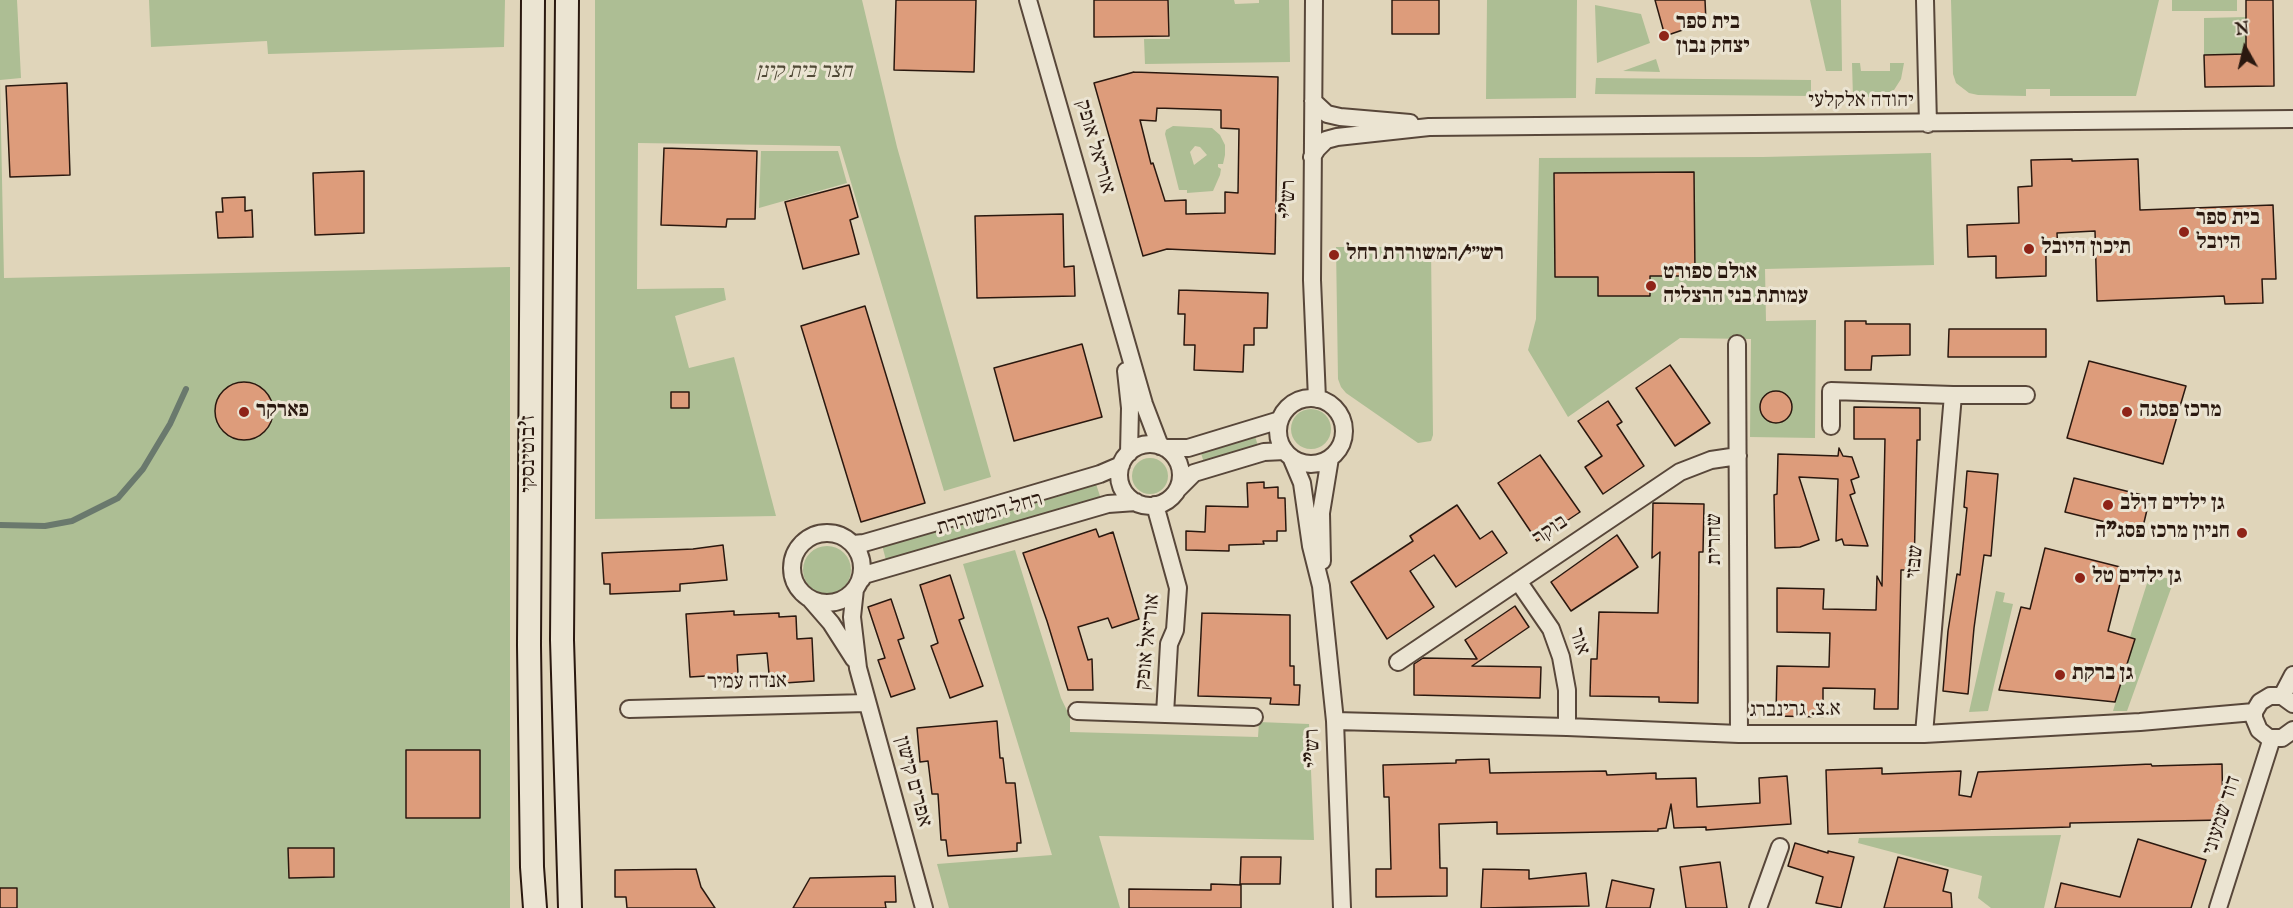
<!DOCTYPE html>
<html>
<head>
<meta charset="utf-8">
<style>
  body { margin:0 }
  #map { position:relative; width:2293px; height:908px; overflow:hidden; background:#e0d5ba; font-family:"IM FELL English",serif }
  canvas { display:block }
  .north { position:absolute; left:2215px; top:18px; width:60px; height:60px; -webkit-text-stroke:4px #ebe4d2; paint-order:stroke; rotate:352deg; font-size:16px; font-weight:700; line-height:24px; text-align:center; color:#2a180f }
  .north::after { content:''; display:block; margin:auto; width:21px; height:27px; background:#2a180f; clip-path:polygon(50% 0,100% 100%,50% 72%,0 100%) }
</style>
</head>
<body>
<div id="map">
<canvas width="2293" height="908"></canvas>
<div class="north">N</div>
</div>
<script>
const ctx = document.querySelector('canvas').getContext('2d');
ctx.lineJoin = 'round';
function fill(path, color) { ctx.fillStyle = color; ctx.fill(path, 'evenodd'); }
const toPath = rows => new Path2D(rows.map(r => 'M' + r).join(''));
function strokePath(path, color, width, dash) { ctx.strokeStyle = color; ctx.lineWidth = width; ctx.lineCap = dash ? 'butt' : 'round'; ctx.setLineDash(dash || []); ctx.stroke(path); }
function drawText(font, color, halo, rows, align = 'center') {
  ctx.font = font + ' "IM FELL English","Frank Ruhl Libre",serif'; ctx.lineWidth = 6; ctx.setLineDash([]); ctx.textBaseline = 'middle'; ctx.strokeStyle = halo; ctx.fillStyle = color; for (const [text, x, y, turn = 0] of rows) {
    ctx.save(); ctx.translate(x, y); ctx.rotate((+turn || 0) * Math.PI / 180); ctx.textAlign = isNaN(turn) ? turn : align; if (halo) ctx.strokeText(text, 0, 0); ctx.fillText(text, 0, 0); ctx.restore();
  }
}
const green = toPath([
  [0,0,17,0,21,78,0,80,4,278,510,267,510,908,0,908],
  [149,0,505,0,504,47,268,54,267,41,151,47],
  [595,0,862,0,897,147,991,477,944,491,840,146,638,143,637,289,724,288,726,300,675,316,689,368,734,357,776,516,595,519],
  [1169,0,1234,0,1235,4,1259,3,1259,0,1289,0,1290,62,1145,64,1144,39,1170,39],
  [1487,0,1577,0,1576,98,1486,99],
  [1810,0,1841,0,1842,71,1826,71],
  [1951,0,2159,0,2136,96,2050,96,2050,89,2026,89,2026,96,1978,95,1969,93,1956,83,1953,74],
  [2172,0,2237,0,2237,11,2172,11],
  [1595,5,1641,14,1650,43,1597,63],
  [2246,17,2246,54,2204,55,2204,18],
  [1656,59,1660,72,1623,71],
  [1852,63,1860,63,1861,71,1890,71,1890,63,1904,63,1901,79,1894,90,1880,96,1853,98],
  [1596,78,1811,80,1811,96,1595,94],
  [1173,126,1212,128,1220,135,1225,145,1225,155,1223,164,1218,164,1218,167,1221,169,1220,175,1213,191,1187,193,1187,190,1179,190,1165,134,1166,130],
  [1195,146,1200,147,1207,155,1194,165,1190,152],
  [761,151,838,151,847,183,759,208],
  [1931,153,1934,265,1765,269,1766,321,1816,320,1815,438,1750,437,1751,339,1680,338,1568,417,1528,350,1536,319,1539,158,1763,157],
  [1336,247,1431,247,1433,435,1431,441,1418,443,1346,393,1341,387,1338,379],
  '1291 429a20 20 0 1 1 40 0a20 20 0 1 1-40 0Z',
  [1254,433,1259,449,1205,466,1200,450],
  '1132 476a18 18 0 1 1 36 0a18 18 0 1 1-36 0Z',
  [1095,481,1101,499,887,564,882,545],
  '803 570a24 24 0 1 1 48 0a24 24 0 1 1-48 0Z',
  [1015,550,1061,698,1070,717,1070,732,1258,737,1259,722,1309,724,1314,840,1099,836,1120,908,949,908,937,864,1052,855,963,564],
  [2150,574,2174,580,2127,711,2113,711,2135,639,2130,637],
  [1996,591,2005,593,2003,602,2013,604,1988,711,1969,712],
  [2061,835,2044,908,1991,908,1978,898,1982,876,1858,843,1859,838]
]);
const stream = toPath([
  [0,525,45,526,72,521,118,498,143,469,170,424,186,389]
]);
const building = toPath([
  [896,0,976,0,974,72,894,70,896,0],
  [1094,0,1168,0,1169,36,1094,37,1094,0],
  [1392,0,1439,0,1439,34,1392,34,1392,0],
  [1655,0,1705,0,1706,22,1665,36,1655,0],
  [2246,0,2273,0,2274,86,2205,87,2204,55,2246,54,2246,0],
  [1134,72,1278,77,1275,254,1167,249,1143,256,1094,83,1134,72],
  [1157,108,1221,110,1221,128,1239,129,1238,193,1225,192,1225,213,1186,214,1186,200,1165,201,1153,163,1151,164,1140,120,1156,121,1157,108],
  [67,83,70,175,10,177,6,86,67,83],
  [664,148,757,151,755,219,727,219,726,227,661,225,664,148],
  [2072,159,2072,161,2138,159,2140,210,2273,205,2276,279,2262,279,2263,303,2225,304,2224,296,2097,301,2095,231,2057,233,2058,251,2046,252,2046,276,1996,278,1996,256,1968,257,1967,225,2019,223,2018,187,2032,186,2031,160,2072,159],
  [364,171,364,233,315,235,313,173,364,171],
  [1694,172,1695,276,1650,276,1650,296,1598,296,1598,277,1555,277,1554,173,1694,172],
  [849,185,858,217,850,220,859,254,803,269,785,202,849,185],
  [245,197,245,211,252,210,253,237,218,238,216,212,223,212,222,198,245,197],
  [1063,214,1064,267,1074,266,1075,296,977,298,975,216,1063,214],
  [1179,290,1268,293,1267,328,1254,328,1254,345,1244,345,1243,372,1194,370,1195,345,1184,345,1185,314,1178,314,1179,290],
  [865,306,925,503,861,522,801,326,865,306],
  [1845,321,1866,321,1866,324,1910,324,1910,355,1872,356,1871,370,1845,370,1845,321],
  [1949,329,2046,329,2046,357,1948,357,1949,329],
  [1082,344,1102,417,1014,441,994,368,1082,344],
  [2089,361,2186,386,2163,464,2067,438,2089,361],
  [1670,365,1710,423,1675,446,1636,388,1670,365],
  '215 411a29 29 0 1 1 58 0a29 29 0 1 1-58 0Z',
  '1760 407a16 16 0 1 1 32 0a16 16 0 1 1-32 0Z',
  [671,392,689,392,689,408,671,408,671,392],
  [1608,401,1622,422,1617,425,1644,466,1603,494,1585,467,1602,456,1578,421,1608,401],
  [1854,407,1920,408,1920,440,1917,440,1914,570,1901,570,1898,709,1874,709,1875,689,1823,688,1823,717,1776,716,1777,666,1829,667,1830,633,1777,632,1777,588,1824,589,1823,609,1876,610,1877,576,1882,586,1885,439,1854,439,1854,407],
  [1839,448,1843,456,1852,457,1859,477,1851,480,1855,493,1850,495,1868,546,1844,545,1842,539,1836,541,1838,479,1799,477,1819,540,1800,547,1775,548,1774,495,1777,494,1778,454,1838,456,1839,448],
  [1540,455,1580,512,1537,541,1498,483,1540,455],
  [1967,471,1998,474,1991,556,1984,555,1974,628,1968,694,1943,691,1948,631,1957,574,1960,575,1967,508,1964,507,1967,471],
  [2074,478,2150,497,2142,531,2065,512,2074,478],
  [1264,482,1264,488,1278,487,1278,498,1285,498,1286,531,1277,531,1277,541,1263,541,1264,544,1229,545,1229,551,1186,550,1186,531,1205,532,1206,506,1248,507,1247,483,1264,482],
  [1653,503,1704,504,1703,552,1699,552,1698,703,1659,702,1659,697,1590,696,1591,659,1597,659,1599,612,1658,613,1660,552,1652,558,1653,503],
  [1457,505,1480,539,1492,531,1507,553,1456,587,1434,555,1410,571,1434,607,1387,639,1351,582,1413,541,1410,536,1457,505],
  [1096,529,1099,537,1113,532,1139,619,1112,628,1108,618,1078,627,1088,660,1092,659,1093,690,1068,690,1047,621,1023,553,1096,529],
  [1617,535,1638,567,1571,611,1551,582,1617,535],
  [723,545,727,580,680,584,680,591,610,594,610,584,604,584,602,553,693,549,723,545],
  [2045,548,2124,568,2108,631,2135,639,2115,702,1999,690,2021,607,2030,609,2045,548],
  [950,575,964,618,959,620,983,686,950,698,931,646,938,643,920,585,950,575],
  [891,599,904,638,898,640,915,689,891,697,878,660,885,658,868,607,891,599],
  [1515,606,1529,627,1472,666,1541,667,1540,698,1414,695,1414,664,1423,658,1477,659,1465,640,1515,606],
  [734,611,734,615,779,613,779,617,796,616,797,639,812,638,814,681,770,684,767,653,737,655,738,674,690,677,686,614,734,611],
  [1202,613,1290,615,1290,666,1294,666,1294,685,1300,685,1299,705,1270,704,1271,698,1198,696,1202,613],
  [997,721,1000,758,1003,758,1006,783,1015,783,1021,843,1017,843,1017,851,948,856,946,840,941,840,938,794,932,794,928,761,920,762,917,728,997,721],
  [406,750,480,750,480,818,406,818,406,750],
  [1489,759,1490,773,1606,771,1607,775,1656,773,1656,779,1696,778,1697,807,1760,803,1759,778,1787,776,1791,824,1706,830,1706,827,1674,828,1671,804,1666,828,1658,829,1658,831,1497,834,1497,822,1439,824,1440,868,1447,868,1447,896,1376,897,1376,869,1391,869,1389,797,1384,797,1383,765,1456,763,1456,760,1489,759],
  [2151,764,2152,766,2222,764,2223,820,2070,823,2070,827,1828,834,1826,770,1882,768,1882,774,1961,771,1959,795,1971,797,1978,772,2151,764],
  [2138,839,2206,860,2191,908,2055,908,2061,883,2120,897,2138,839],
  [1795,843,1828,853,1828,851,1854,857,1841,908,1816,903,1823,877,1788,866,1795,843],
  [288,848,334,848,334,877,289,878,288,848],
  [1241,857,1281,857,1280,884,1240,884,1241,857],
  [1898,857,1948,870,1943,891,1951,893,1952,908,1884,908,1898,857],
  [1720,862,1727,908,1686,908,1680,867,1720,862],
  [696,869,701,887,715,908,627,908,626,897,615,897,615,870,696,869],
  [1483,869,1529,870,1529,879,1586,873,1589,906,1481,908,1483,869],
  [895,876,896,902,885,902,886,908,793,908,810,878,895,876],
  [1612,880,1654,889,1650,908,1606,908,1612,880],
  [1211,884,1241,885,1241,908,1129,908,1129,889,1211,890,1211,884],
  [0,888,17,888,17,908,0,908,0,888]
]);
const minor = toPath([
  [1028,0,1144,404,1160,446],
  [1314,0,1312,280,1317,399],
  [1925,0,1928,124],
  [1313,101,1327,114,1340,117,1410,123],
  [1312,157,1317,149,1326,140,1337,137,1429,127,2293,119],
  [1737,344,1739,734],
  [1126,371,1130,408,1129,453],
  [1953,395,2026,395],
  '1278 431a33 33 0 1 1 66 0a33 33 0 1 1-66 0Z',
  [1831,426,1831,391,1953,395,1924,734],
  '1119 475a31 31 0 1 1 62 0a31 31 0 1 1-62 0Z',
  [1165,448,1188,448,1280,420],
  [1291,457,1302,483,1311,546,1321,586,1335,721,1342,908],
  [1178,489,1194,473,1264,452,1285,451],
  [1155,505,1178,588,1175,630,1169,644,1165,714],
  '792 568a35 35 0 1 1 70 0a35 35 0 1 1-70 0Z',
  [853,544,864,543,975,511,1100,474,1121,465],
  [1322,561,1321,513,1330,458],
  [861,580,864,575,1108,504,1136,502],
  [1518,581,1551,629,1561,657,1567,690,1567,727],
  [855,589,852,617,858,668,924,908],
  [811,600,831,623,854,659],
  [1398,662,1680,472,1711,460,1738,456],
  [2282,696,2293,675],
  [2293,704,2282,696,2270,696,2260,702,2254,712,2254,718,2259,730,2269,738,2282,738,2293,730],
  [629,709,867,703],
  [1077,711,1254,717],
  [1335,721,1567,727,1739,734,1924,734,2140,722,2254,712],
  [1758,908,1780,847],
  [2218,908,2272,738]
]);
const secondary = toPath([
  [533,0,529,645,532,867,535,908],
  [567,0,562,640,570,908]
]);
const markers = [
  [1664,36,6,"#8f2418"],
  [2184,232,6,"#8f2418"],
  [2029,249,6,"#8f2418"],
  [1334,255,6,"#8f2418"],
  [1651,286,6,"#8f2418"],
  [244,412,6,"#8f2418"],
  [2127,412,6,"#8f2418"],
  [2108,505,6,"#8f2418"],
  [2242,533,6,"#8f2418"],
  [2080,578,6,"#8f2418"],
  [2060,675,6,"#8f2418"]
];
const poiNames = [
  ["בית ספר",1676,24],
  ["יצחק נבון",1676,48],
  ["בית ספר",2196,220],
  ["היובל",2196,244],
  ["תיכון היובל",2041,249],
  ["רש״י/המשוררת רחל",1346,255],
  ["אולם ספורט",1663,274],
  ["עמותת בני הרצליה",1663,298],
  ["פארקר",256,412],
  ["מרכז פסגה",2139,412],
  ["גן ילדים דולב",2120,505],
  ["חניון מרכז פסג\"ה",2230,533,"right"],
  ["גן ילדים טל",2092,578],
  ["גן ברקת",2072,675]
];
const parkNames = [
  ["חצר בית קינן",804,73]
];
const streetNames = [
  ["יהודה אלקלעי",1861,102],
  ["אוריאל אופק",1094,147,74],
  ["רש\"י",1290,199,-90],
  ["ז'בוטינסקי",530,454,-90],
  ["רחל המשוררת",990,515,-16],
  ["בוקר",1551,531,-34],
  ["שחרית",1716,539,-90],
  ["שבזי",1916,562,-85],
  ["אוריאל אופק",1149,642,-84],
  ["אור",1578,642,72],
  ["אנדה עמיר",747,683,-1],
  ["א.צ. גרינברג",1795,711,-1],
  ["רש\"י",1314,748,-92],
  ["אפרים קישון",912,782,75],
  ["דוד שמעוני",2223,816,-72]
];
fill(green, '#adbe94');
strokePath(stream, '#6a796d', 6);
fill(building, '#dd9c7b');
strokePath(building, '#2a180f', 1.5);
strokePath(minor, '#58473a', 20);
strokePath(secondary, '#2a180f', 26);
strokePath(minor, '#ebe4d2', 16);
strokePath(secondary, '#ebe4d2', 22);
for (const [x, y, r, color] of markers) { const dot = new Path2D(); dot.arc(x, y, r, 0, 2 * Math.PI); ctx.fillStyle = color; ctx.fill(dot); strokePath(dot, '#ebe4d2', 2); }
drawText('bold 21px', '#2a180f', '#ebe4d2', poiNames, 'left');
drawText('italic 21px', '#514a37', '#ebe4d2', parkNames);
drawText('21px', '#2a180f', '#ebe4d2', streetNames);
</script>
</body>
</html>
